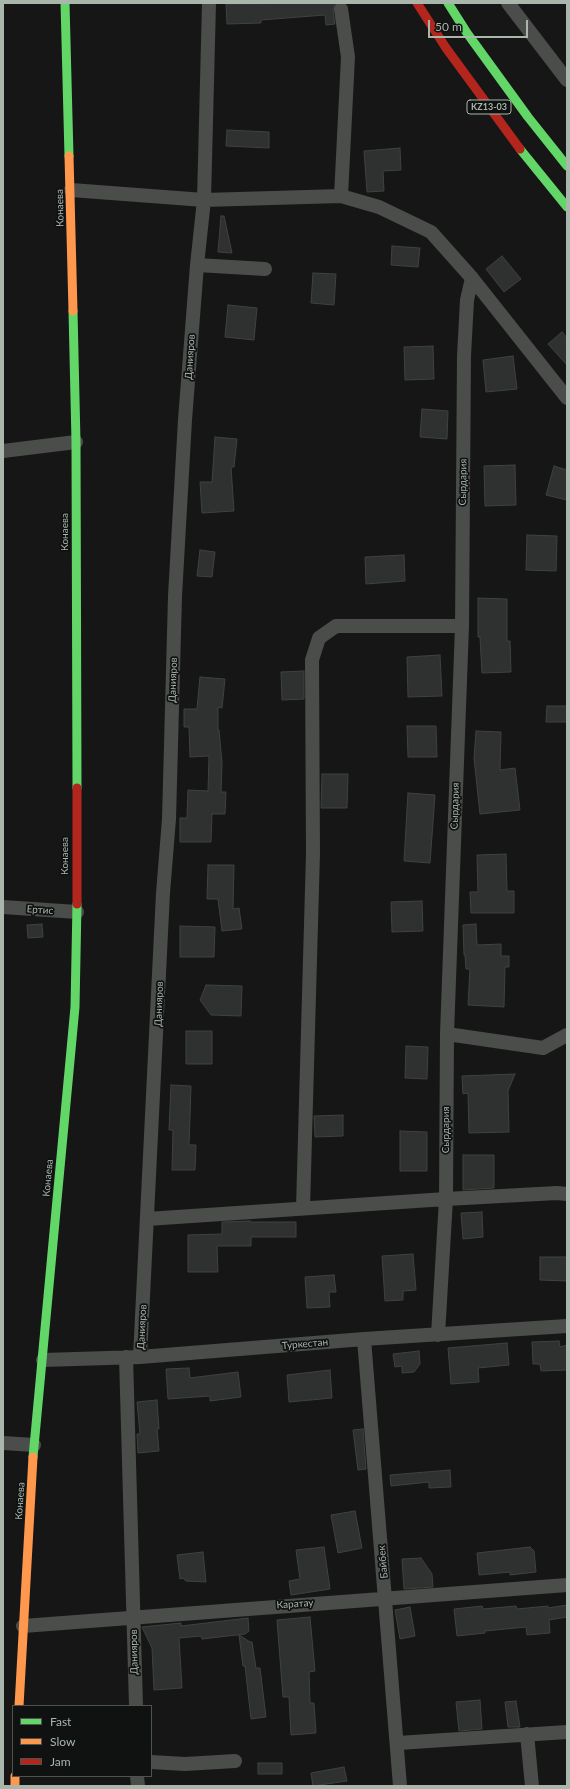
<!DOCTYPE html>
<html>
<head>
<meta charset="utf-8">
<style>
  body { margin:0 }
  #map { position:relative; width:570px; height:1789px; overflow:hidden; background:#161616; font-family:Lato,sans-serif }
  canvas { display:block }
  .frame { position:absolute; inset:0; border:4px solid #a8b6ac; pointer-events:none }
  .legend { position:absolute; left:12px; top:1705px; width:140px; height:72px; box-sizing:border-box; background:#101211; border:1px solid #4d544f; margin:0; padding:5px 7px; list-style:none; font-size:12px; color:#a8b6ac }
  .legend li { display:flex; align-items:center; gap:8px; height:20px }
  .legend b { width:20px; border:1px solid #4d544f }
  .scale { position:absolute; left:428px; top:20px; width:100px; height:18px; box-sizing:border-box; border:2px solid #a8b6ac; border-top:0; padding-left:5px; font-size:12px; line-height:14px; white-space:nowrap; color:#a8b6ac; -webkit-text-stroke:3px #101211; paint-order:stroke }
</style>
</head>
<body>
<div id="map">
<canvas width="570" height="1789"></canvas>
<div class="frame"></div>
<ul class="legend">
<li><b style="height:5px;background:#63d668"></b>Fast</li>
<li><b style="height:5px;background:#ff974d"></b>Slow</li>
<li><b style="height:5px;background:#b3261e"></b>Jam</li>
</ul>
<div class="scale">50 m</div>
</div>
<script>
const ctx = document.querySelector('canvas').getContext('2d');
ctx.lineJoin = 'round';
function fill(path, color) { ctx.fillStyle = color; ctx.fill(path, 'evenodd'); }
const toPath = rows => new Path2D(rows.map(r => 'M' + r).join(''));
function strokePath(path, color, width, dash) { ctx.strokeStyle = color; ctx.lineWidth = width; ctx.lineCap = dash ? 'butt' : 'round'; ctx.setLineDash(dash || []); ctx.stroke(path); }
function drawText(font, color, halo, rows, align = 'center') {
  ctx.font = font + ' Lato,sans-serif'; ctx.lineWidth = 3.5; ctx.setLineDash([]); ctx.textBaseline = 'middle'; ctx.strokeStyle = halo; ctx.fillStyle = color; for (const [text, x, y, turn = 0] of rows) {
    ctx.save(); ctx.translate(x, y); ctx.rotate((+turn || 0) * Math.PI / 180); ctx.textAlign = isNaN(turn) ? turn : align; if (halo) ctx.strokeText(text, 0, 0); ctx.fillText(text, 0, 0); ctx.restore();
  }
}
const building = toPath([
  [335,3,333,10,335,24,326,25,325,15,261,20,261,23,227,24,226,4,335,3],
  [227,130,269,132,269,148,226,146,227,130],
  [400,148,401,170,383,171,384,191,367,192,364,151,400,148],
  [221,216,224,216,232,253,218,252,221,216],
  [392,246,420,248,418,267,391,265,392,246],
  [502,256,521,279,504,292,486,269,502,256],
  [313,273,336,274,334,305,311,303,313,273],
  [228,305,257,308,254,340,225,337,228,305],
  [562,332,567,338,567,365,548,344,562,332],
  [433,346,434,379,405,380,404,347,433,346],
  [513,356,517,389,486,392,483,360,513,356],
  [422,409,448,411,447,439,420,437,422,409],
  [215,437,237,439,234,467,231,467,234,511,202,513,200,482,212,482,215,437],
  [515,465,516,505,485,506,484,466,515,465],
  [554,466,567,470,567,500,546,495,554,466],
  [527,535,557,536,556,571,526,570,527,535],
  [200,550,215,552,212,577,197,576,200,550],
  [404,555,405,581,366,584,365,557,404,555],
  [478,598,507,599,507,641,510,641,511,672,482,673,480,637,478,637,478,598],
  [440,655,442,696,408,697,407,657,440,655],
  [304,671,304,699,282,700,281,672,304,671],
  [200,677,225,679,222,708,218,707,218,730,219,730,222,763,221,792,226,792,225,814,212,814,211,842,180,842,180,818,187,818,188,790,208,791,209,756,190,757,189,727,184,727,184,709,197,709,200,677],
  [547,706,567,706,567,722,546,722,547,706],
  [407,726,436,726,437,757,408,757,407,726],
  [476,731,501,732,500,770,515,768,520,810,480,814,474,758,476,731],
  [322,774,348,774,347,808,321,808,322,774],
  [408,793,435,795,430,863,404,861,408,793],
  [506,854,507,891,514,891,514,913,471,913,470,892,478,892,477,855,506,854],
  [208,865,234,865,233,909,239,908,242,929,222,931,218,899,207,899,208,865],
  [422,901,423,931,392,932,391,902,422,901],
  [42,924,43,937,28,938,27,925,42,924],
  [476,924,477,945,501,944,501,956,509,956,509,967,505,967,504,1007,468,1005,470,969,466,969,465,955,464,955,463,925,476,924],
  [180,926,215,927,214,957,180,957,180,926],
  [206,985,242,986,241,1016,211,1015,200,1000,206,985],
  [186,1031,212,1031,212,1064,186,1064,186,1031],
  [406,1046,428,1047,427,1079,405,1078,406,1046],
  [515,1074,508,1091,509,1132,469,1133,468,1093,463,1094,462,1076,515,1074],
  [171,1085,191,1086,189,1145,196,1145,195,1170,172,1170,173,1130,169,1130,171,1085],
  [343,1115,343,1136,315,1137,314,1116,343,1115],
  [400,1131,427,1132,427,1171,400,1171,400,1131],
  [463,1155,494,1155,494,1188,463,1190,463,1155],
  [482,1212,483,1237,463,1239,461,1213,482,1212],
  [250,1221,250,1222,296,1222,296,1237,251,1237,251,1246,217,1246,218,1272,188,1272,188,1235,222,1234,222,1222,250,1221],
  [413,1254,416,1290,403,1291,403,1300,385,1301,382,1256,413,1254],
  [540,1257,567,1257,567,1281,540,1280,540,1257],
  [334,1275,336,1292,329,1292,330,1307,307,1308,305,1277,334,1275],
  [559,1341,560,1347,567,1345,567,1370,541,1371,540,1364,533,1364,532,1342,559,1341],
  [507,1343,509,1365,478,1368,479,1382,451,1384,448,1348,507,1343],
  [419,1351,420,1364,414,1372,402,1373,402,1366,395,1367,393,1354,419,1351],
  [189,1368,190,1378,238,1372,241,1397,210,1401,210,1396,168,1399,166,1369,189,1368],
  [330,1370,332,1398,289,1402,287,1375,330,1370],
  [157,1400,159,1429,157,1429,159,1451,138,1453,137,1434,140,1434,137,1402,157,1400],
  [363,1429,366,1469,358,1470,353,1430,363,1429],
  [450,1470,451,1487,429,1488,429,1482,391,1486,390,1475,450,1470],
  [355,1511,362,1548,338,1553,331,1515,355,1511],
  [324,1547,330,1589,291,1595,289,1581,300,1579,296,1550,324,1547],
  [530,1547,534,1551,536,1572,510,1575,510,1572,479,1575,477,1553,530,1547],
  [203,1552,206,1582,186,1581,183,1578,180,1579,177,1555,203,1552],
  [421,1558,432,1574,433,1587,404,1589,402,1559,421,1558],
  [567,1605,567,1617,549,1620,550,1633,527,1635,526,1627,485,1631,485,1633,457,1636,454,1609,482,1606,483,1609,516,1606,517,1609,548,1606,548,1608,567,1605],
  [410,1607,415,1636,400,1639,395,1610,410,1607],
  [310,1617,315,1671,309,1672,310,1703,314,1703,316,1733,291,1735,289,1697,283,1697,277,1620,310,1617],
  [248,1618,249,1631,245,1634,202,1639,201,1636,179,1638,182,1688,154,1690,152,1648,142,1627,181,1623,181,1626,248,1618],
  [239,1635,250,1642,252,1642,256,1668,260,1668,266,1717,251,1719,245,1666,243,1666,239,1635],
  [480,1700,482,1729,459,1731,456,1702,480,1700],
  [516,1701,520,1727,508,1727,505,1702,516,1701],
  [258,1763,282,1763,282,1774,258,1774,258,1763],
  [344,1767,347,1781,313,1786,311,1773,344,1767]
]);
const street = toPath([
  [508,3,567,80],
  [71,190,204,200,341,196,379,207,431,232,472,278,567,398],
  [341,196,348,57,341,9],
  [197,265,265,269],
  [3,451,76,442],
  [3,907,77,912],
  [447,1034,543,1048,567,1035],
  [303,1208,313,853,312,660,319,638,336,626,462,626],
  [147,1219,446,1199,557,1193,567,1194],
  [438,1335,446,1199,447,1034,462,626,464,356,467,300,472,278],
  [364,1339,400,1786],
  [126,1357,136,1706],
  [140,1357,163,893,169,819,175,596,185,420,197,265,204,200,209,3],
  [43,1360,140,1357,364,1339,567,1326],
  [3,1443,34,1445],
  [23,1626,567,1585],
  [527,1734,532,1786],
  [398,1743,567,1732],
  [151,1762,185,1764,235,1761],
  [137,1776,138,1786]
]);
const fast = toPath([
  [65,3,69,156],
  [448,3,467,33,528,117,567,166],
  [520,149,567,207],
  [73,311,76,442,77,788],
  [33,1457,75,1007,77,904]
]);
const slow = toPath([
  [69,156,73,311],
  [19,1706,33,1457],
  [15,1776,15,1786]
]);
const jam = toPath([
  [417,3,446,48,520,149],
  [77,788,77,904]
]);
const shields = [
  [489,107,44]
];
const shieldNames = [
  ["KZ13-03",489,107]
];
const streetNames = [
  ["Конаева",60,208,-91],
  ["Данияров",190,357,-86],
  ["Сырдария",463,482,-89],
  ["Конаева",65,532,-90],
  ["Данияров",173,680,-88],
  ["Сырдария",455,806,-88],
  ["Конаева",65,856,-90],
  ["Ертис",40,910,4],
  ["Данияров",159,1004,-88],
  ["Сырдария",446,1130,-90],
  ["Конаева",48,1178,-85],
  ["Данияров",142,1327,-87],
  ["Туркестан",305,1344,-5],
  ["Конаева",20,1501,-86],
  ["Байбек",383,1562,-95],
  ["Каратау",295,1604,-4],
  ["Данияров",134,1652,-91]
];
fill(building, '#2f3130');
strokePath(building, '#3e4240', 1);
strokePath(street, '#4a4d4a', 14);
strokePath(fast, '#63d668', 9);
strokePath(slow, '#ff974d', 9);
strokePath(jam, '#b3261e', 9);
for (const [x, y, w] of shields) { const box = new Path2D(); box.roundRect(x - w / 2, y - 7, w, 14, 3); ctx.fillStyle = '#101211'; ctx.fill(box); strokePath(box, '#a8b6ac', 1); }
drawText('bold 9px', '#a8b6ac', null, shieldNames);
drawText('10px', '#a8b6ac', '#101211', streetNames);
</script>
</body>
</html>
